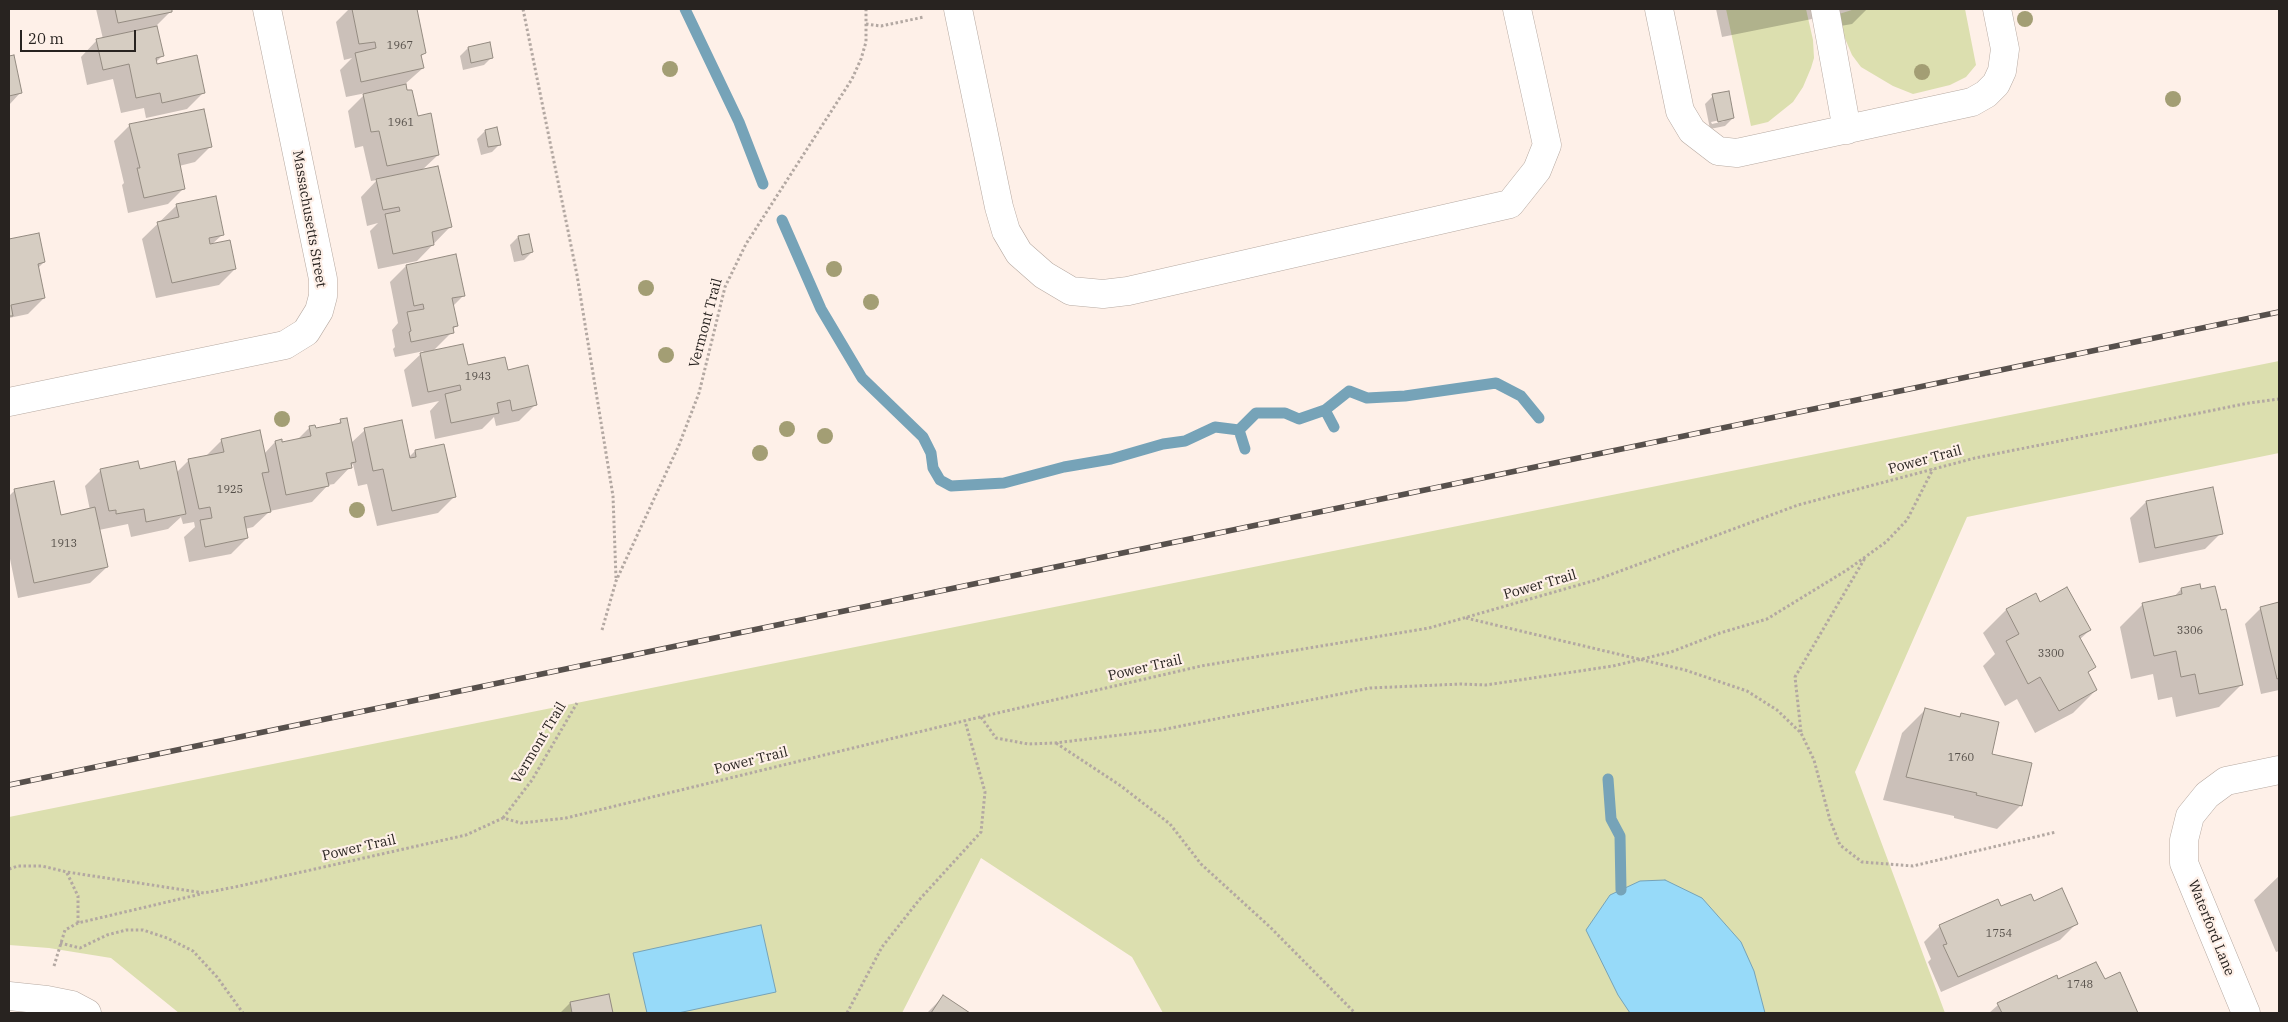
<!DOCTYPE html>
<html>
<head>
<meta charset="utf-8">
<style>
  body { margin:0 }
  #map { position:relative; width:2288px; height:1022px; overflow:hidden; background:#fef0e8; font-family:"IBM Plex Serif",serif }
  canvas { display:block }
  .frame { position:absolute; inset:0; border:10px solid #282320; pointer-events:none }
  .scale { position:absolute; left:20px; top:30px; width:116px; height:22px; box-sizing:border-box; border:2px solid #282320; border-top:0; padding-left:6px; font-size:15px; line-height:18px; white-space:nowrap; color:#282320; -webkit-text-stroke:4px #fef0e8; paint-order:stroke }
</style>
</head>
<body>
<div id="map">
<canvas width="2288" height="1022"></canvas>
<div class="frame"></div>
<div class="scale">20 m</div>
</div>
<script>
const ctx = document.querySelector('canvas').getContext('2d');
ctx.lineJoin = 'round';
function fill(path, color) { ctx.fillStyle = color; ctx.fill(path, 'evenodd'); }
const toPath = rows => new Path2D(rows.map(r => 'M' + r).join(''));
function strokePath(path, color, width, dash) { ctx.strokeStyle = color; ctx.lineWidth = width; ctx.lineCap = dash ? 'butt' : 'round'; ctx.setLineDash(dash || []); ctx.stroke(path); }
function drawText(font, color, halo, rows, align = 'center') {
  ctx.font = font + ' "IBM Plex Serif",serif'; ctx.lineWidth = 4.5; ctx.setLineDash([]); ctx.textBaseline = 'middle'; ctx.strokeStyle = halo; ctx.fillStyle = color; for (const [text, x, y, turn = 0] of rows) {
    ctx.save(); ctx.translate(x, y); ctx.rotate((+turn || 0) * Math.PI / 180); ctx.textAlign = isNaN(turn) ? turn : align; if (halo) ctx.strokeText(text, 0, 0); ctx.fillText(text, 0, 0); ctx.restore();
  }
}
const green = toPath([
  [1726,9,1806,9,1813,40,1814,58,1811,68,1803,87,1793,102,1768,122,1751,126],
  [1855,9,1965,9,1976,65,1966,77,1950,85,1913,94,1893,86,1861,67,1852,55,1844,36,1839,14],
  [2279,361,2279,453,1967,517,1855,772,1945,1013,1163,1013,1132,957,981,858,902,1013,179,1013,111,958,49,948,9,945,9,817]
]);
const water = toPath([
  [1665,880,1702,898,1741,942,1754,971,1765,1013,1630,1013,1618,995,1586,930,1610,895,1640,881,1665,880],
  [761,925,776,992,678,1013,647,1013,633,953,761,925]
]);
const shadow = toPath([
  [96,9,170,9,171,11,156,26,162,56,155,63,156,65,203,93,187,109,146,118,144,108,121,113,113,79,87,85,81,57,97,40,103,39],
  [349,9,415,9,425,53,420,57,423,68,405,84,417,118,438,155,421,171,450,227,417,261,378,269,370,231,378,223,367,226,361,197,377,180,371,181,363,146,355,148,348,111,366,93,346,97,340,70,352,58,344,60,336,22],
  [1716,9,1867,9,1852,24,1829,28,1827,16,1722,37],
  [468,48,492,57,484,65,463,70,460,56],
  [13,56,21,92,9,105,9,57],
  [1713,96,1733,118,1725,126,1710,129,1705,104],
  [1725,119,1725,121,1712,124,1711,122],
  [130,125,211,146,195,162,179,166,184,188,168,204,128,213,122,185,124,183,114,141],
  [485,131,500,144,492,152,481,155,477,139],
  [177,205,222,235,211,245,235,269,219,285,156,298,142,239],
  [38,234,44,262,38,268,44,298,28,314,9,318,9,241],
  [518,237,532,252,524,260,514,262,510,245],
  [406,266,464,295,452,307,456,325,452,332,433,351,467,366,507,371,535,405,519,421,496,426,494,417,482,429,435,439,430,411,439,401,412,407,404,370,424,351,395,357,393,349,395,347,392,330,398,323,390,282],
  [341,421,351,443,365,430,409,457,415,451,454,497,438,513,377,526,367,484,358,486,353,464,334,484,328,485,312,502,270,511,253,527,245,529,247,538,231,554,189,562,184,537,195,527,194,522,183,524,181,517,168,529,131,537,128,524,99,530,107,567,90,583,18,598,9,554,9,496,15,490,60,516,90,510,85,486,101,470,176,473,189,460,206,456,222,440,264,454,275,442,281,444,297,440,310,427,315,430,336,425],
  [2146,502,2221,533,2205,549,2139,563,2130,518],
  [2181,589,2242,684,2219,707,2176,717,2172,697,2158,700,2153,674,2131,679,2120,627,2143,604,2173,598],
  [2035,594,2040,604,2090,630,2079,640,2094,667,2087,674,2096,690,2073,713,2035,733,2017,699,2005,706,1983,666,1995,654,1983,633,2006,610],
  [2279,603,2279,690,2261,694,2245,624,2261,608],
  [1925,710,1959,717,1961,715,1990,755,2030,764,2020,806,1997,829,1954,818,1954,816,1883,800,1902,733],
  [2279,876,2279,951,2276,952,2254,900],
  [2033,902,2076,924,2060,940,1941,992,1928,962,1931,959,1924,942,1940,926,2001,908],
  [2119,974,2137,1013,1989,1013,1998,1005,2058,981,2104,981],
  [608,995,612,1013,560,1013,570,1003],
  [943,997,968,1013,927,1013]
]);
const stream = toPath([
  [685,9,739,122,763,184],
  [782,220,821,309,862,378,923,437,931,453,933,468,940,480,951,486,1004,483,1064,467,1111,459,1163,444,1185,441,1215,427,1239,430,1256,413,1285,413,1299,419,1325,410,1349,391,1367,398,1405,396,1496,383,1521,396,1539,418],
  [1325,410,1334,427],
  [1239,430,1245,449],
  [1608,779,1611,819,1620,836,1621,890]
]);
const building = toPath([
  [115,9,172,9,172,12,118,23,115,9],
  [352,9,417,9,426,53,421,55,424,68,361,82,355,53,376,48,375,42,359,44,352,9],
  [157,26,164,56,156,58,157,64,197,55,205,93,162,103,160,93,136,98,129,64,103,70,96,39,157,26],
  [490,42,493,58,471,63,468,47,490,42],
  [14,55,22,93,9,96,9,56,14,55],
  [406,84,407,90,412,90,418,116,431,113,439,155,387,166,379,131,371,132,363,94,406,84],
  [1729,91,1734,118,1718,122,1712,94,1729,91],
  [204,109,212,147,178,154,185,189,144,198,137,168,140,168,129,124,204,109],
  [497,127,501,145,488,147,485,130,497,127],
  [438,166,452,227,432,232,434,245,393,254,385,214,400,211,399,207,383,210,376,179,438,166],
  [216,196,224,235,209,238,210,244,230,240,236,269,172,283,157,222,179,217,176,204,216,196],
  [39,233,45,262,38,264,45,298,11,305,13,316,9,316,9,239,39,233],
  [529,234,533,252,522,255,518,236,529,234],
  [456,254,465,296,452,298,458,326,453,327,454,333,411,342,409,332,411,331,407,312,424,309,423,304,414,306,406,265,456,254],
  [463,344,468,365,505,357,508,370,528,365,537,405,512,411,510,400,497,403,499,413,451,423,445,394,461,390,460,385,428,392,420,353,463,344],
  [347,418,356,462,351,463,352,468,326,473,329,486,286,495,275,441,282,439,282,442,311,436,309,426,315,425,316,428,341,423,340,419,347,418],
  [402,420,410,458,416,457,415,450,444,444,456,497,392,511,383,469,373,471,364,428,402,420],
  [260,430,269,472,262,473,271,512,244,517,248,538,205,547,200,520,212,518,210,507,199,509,188,459,224,452,221,439,260,430],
  [138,461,140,469,175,461,186,514,146,522,144,509,116,514,116,510,109,511,100,469,138,461],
  [54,481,61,515,95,507,108,567,34,583,14,489,54,481],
  [2213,487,2223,534,2155,548,2146,501,2213,487],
  [2200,584,2201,589,2215,586,2221,610,2226,609,2243,685,2199,694,2195,674,2181,677,2176,651,2154,656,2142,603,2182,594,2181,588,2200,584],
  [2067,587,2091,630,2079,636,2096,667,2088,672,2097,690,2059,711,2040,677,2028,684,2006,641,2019,634,2006,609,2036,593,2040,602,2067,587],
  [2279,602,2279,678,2277,679,2260,607,2279,602],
  [1925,708,1960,717,1961,713,1999,722,1992,754,2032,763,2022,806,1976,795,1977,793,1906,777,1925,708],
  [2062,888,2078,924,1958,977,1943,945,1947,944,1939,925,1998,899,2001,906,2031,894,2034,901,2062,888],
  [2096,962,2105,979,2120,972,2138,1013,2002,1013,1997,1003,2057,975,2058,979,2096,962],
  [609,994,613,1013,572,1013,570,1002,609,994],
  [943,995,970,1013,931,1013,943,995]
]);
const path = toPath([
  [523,9,577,275,613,496,616,578],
  [866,24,881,26,924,17],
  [1466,618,1685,670,1747,691,1777,710,1801,733,1814,760,1830,820,1840,845,1862,862,1913,866,2056,832],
  [602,630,616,581,679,445,699,393,725,287,746,244,852,79,861,59,866,42,866,9],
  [981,717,996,738,1028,744,1055,743,1161,730,1370,688,1461,684,1486,685,1613,666,1671,652,1720,633,1767,619,1847,570,1886,542,1907,520,1933,469],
  [1801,732,1795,677,1865,558],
  [1056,743,1121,786,1170,824,1201,864,1270,927,1355,1013],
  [503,818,532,780,577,703],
  [9,869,18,866,42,866,67,872,204,893,235,887,466,835,503,818,521,823,566,818,976,718,1201,666,1429,628,1596,580,1798,505,1975,458,2249,403,2279,399],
  [67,873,78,896,78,923],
  [60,943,80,948,107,935,126,930,143,930,167,938,193,951,217,977,243,1013],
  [54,966,65,930,78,923,201,894],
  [847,1013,882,947,919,900,981,832,985,792,965,721]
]);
const minor = toPath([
  [958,9,999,207,1006,231,1019,253,1044,275,1071,291,1103,294,1128,291,1510,204,1537,170,1547,145,1517,9],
  [1659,9,1680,111,1692,131,1718,151,1737,153,1972,102,1986,94,1996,84,2002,71,2005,49,1997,9],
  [1825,9,1847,130],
  [9,402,285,345,306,332,319,311,323,296,323,279,267,9],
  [9,996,47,1000,72,1005,87,1013],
  [2246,1013,2184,863,2184,840,2190,816,2207,795,2226,781,2279,770]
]);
const rail = toPath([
  [9,785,2279,312]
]);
const trees = [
  [2025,19],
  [670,69],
  [1922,72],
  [2173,99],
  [834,269],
  [646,288],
  [871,302],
  [666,355],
  [282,419],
  [787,429],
  [825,436],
  [760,453],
  [357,510]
];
const numberNames = [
  ["1967",400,46],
  ["1961",401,123],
  ["1943",478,377],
  ["1925",230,490],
  ["1913",64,544],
  ["3306",2190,631],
  ["3300",2051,654],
  ["1760",1961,758],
  ["1754",1999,934],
  ["1748",2080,985]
];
const streetNames = [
  ["Massachusetts Street",309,219,80],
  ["Vermont Trail",706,323,-75],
  ["Power Trail",1925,460,-15],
  ["Power Trail",1540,585,-16],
  ["Power Trail",1145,668,-13],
  ["Vermont Trail",539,743,-59],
  ["Power Trail",751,761,-14],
  ["Power Trail",359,848,-13],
  ["Waterford Lane",2211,928,68]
];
fill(green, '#dcdfaf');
fill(water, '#97daf9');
strokePath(water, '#76a3b8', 1);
fill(shadow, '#0003');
strokePath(stream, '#76a3b8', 11);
fill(building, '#d6cdc2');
strokePath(building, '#948b81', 1);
strokePath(minor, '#b7aaa2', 29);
strokePath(path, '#b3a8a2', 3, [2.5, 2.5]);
strokePath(minor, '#fff', 28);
strokePath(rail, '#57504c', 5.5);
strokePath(rail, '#fef0e8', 4, [11]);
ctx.fillStyle = '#a39e74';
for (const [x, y] of trees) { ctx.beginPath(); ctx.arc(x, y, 8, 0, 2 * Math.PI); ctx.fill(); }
drawText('11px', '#544e48', null, numberNames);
drawText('14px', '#282320', '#fef0e8', streetNames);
</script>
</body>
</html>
